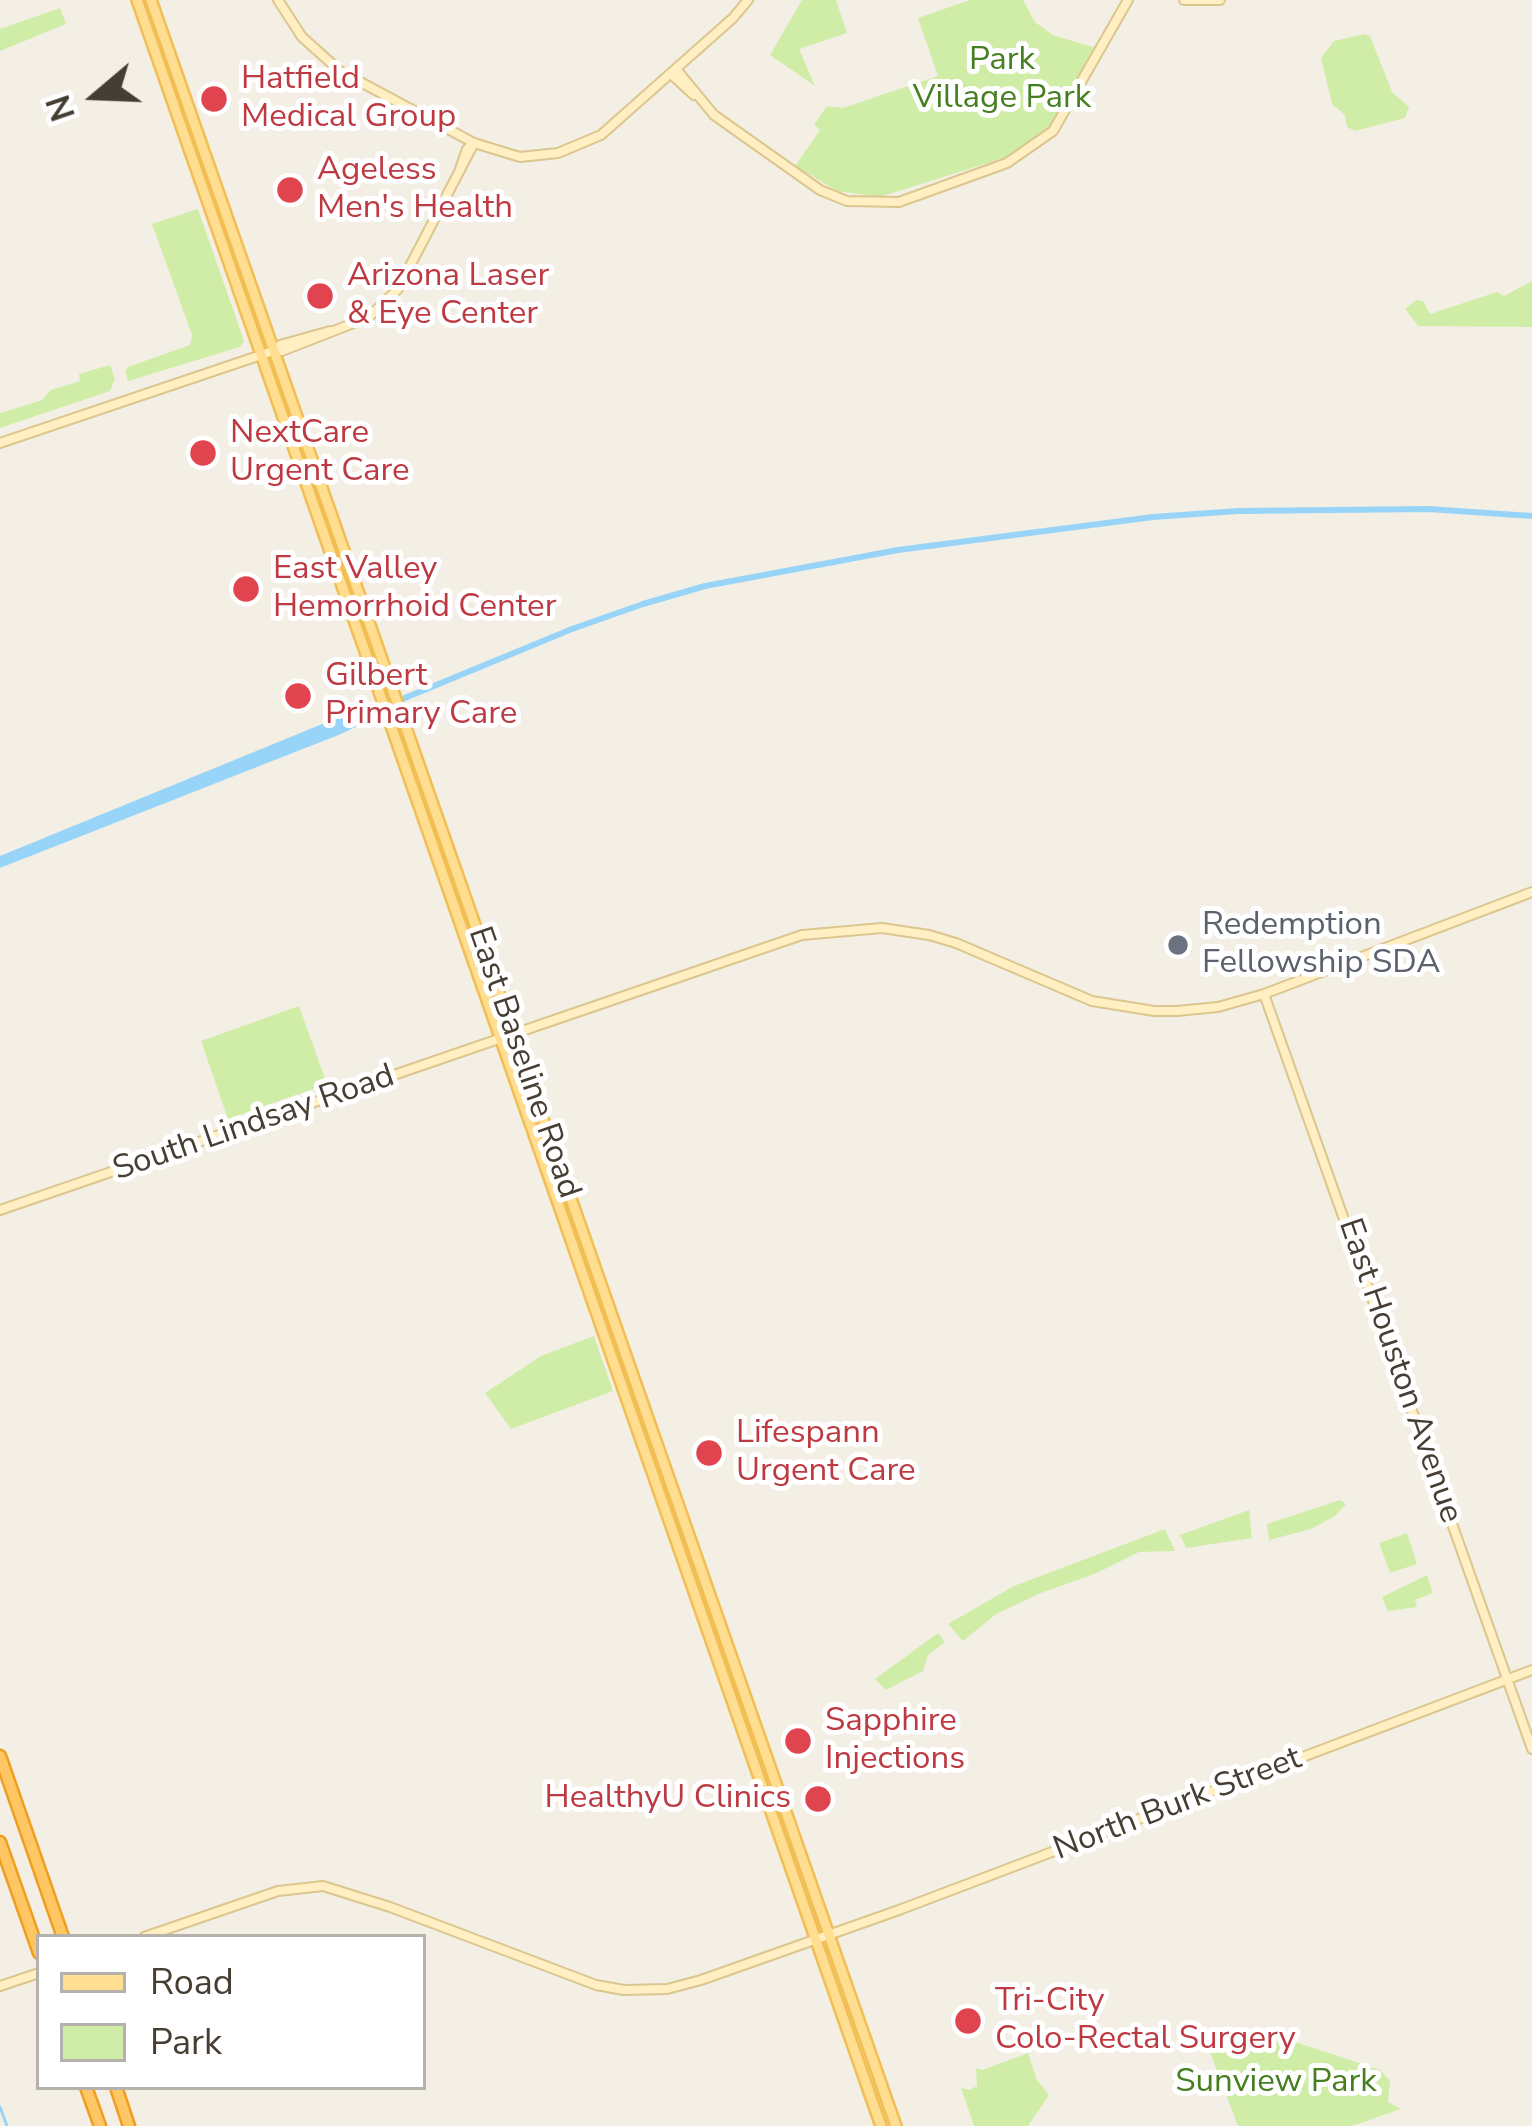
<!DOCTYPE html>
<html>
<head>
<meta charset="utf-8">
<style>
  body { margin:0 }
  #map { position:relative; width:1532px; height:2126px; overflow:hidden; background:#f4efe4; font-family:"Nunito Sans",sans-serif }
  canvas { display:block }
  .legend { position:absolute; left:36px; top:1934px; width:390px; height:156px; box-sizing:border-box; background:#fff; border:3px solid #b5b2ad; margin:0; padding:15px 21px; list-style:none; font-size:36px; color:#473e33 }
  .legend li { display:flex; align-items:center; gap:24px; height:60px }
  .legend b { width:60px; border:3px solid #b5b2ad }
  .north { position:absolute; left:36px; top:36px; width:120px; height:120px; -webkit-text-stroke:9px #fff; paint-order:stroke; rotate:251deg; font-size:33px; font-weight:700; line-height:48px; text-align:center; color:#473e33 }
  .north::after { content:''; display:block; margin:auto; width:42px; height:54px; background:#473e33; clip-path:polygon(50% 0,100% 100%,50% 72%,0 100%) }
</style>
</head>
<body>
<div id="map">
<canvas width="1532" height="2126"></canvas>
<ul class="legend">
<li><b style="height:15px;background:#ffdd91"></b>Road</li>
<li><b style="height:33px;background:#d0eda7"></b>Park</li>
</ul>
<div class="north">N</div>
</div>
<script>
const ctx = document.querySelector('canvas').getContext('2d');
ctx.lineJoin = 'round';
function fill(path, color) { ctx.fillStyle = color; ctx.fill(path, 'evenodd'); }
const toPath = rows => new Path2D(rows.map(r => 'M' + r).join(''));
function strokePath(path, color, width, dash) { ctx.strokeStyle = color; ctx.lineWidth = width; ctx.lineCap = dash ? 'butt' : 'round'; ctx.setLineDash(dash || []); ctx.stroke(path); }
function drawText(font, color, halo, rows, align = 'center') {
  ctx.font = font + ' "Nunito Sans",sans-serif'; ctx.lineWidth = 10; ctx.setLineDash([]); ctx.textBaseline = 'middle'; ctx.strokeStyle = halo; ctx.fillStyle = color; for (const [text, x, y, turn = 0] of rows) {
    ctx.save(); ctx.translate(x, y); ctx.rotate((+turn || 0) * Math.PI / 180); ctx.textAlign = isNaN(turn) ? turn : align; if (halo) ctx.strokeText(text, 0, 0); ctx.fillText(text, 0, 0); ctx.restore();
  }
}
const green = toPath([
  [802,0,836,0,847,33,799,49,815,86,770,55],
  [970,0,1023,0,1035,22,1053,35,1096,48,1062,112,1048,129,1013,155,880,197,837,191,795,166,820,130,814,125,827,106,843,108,938,76,918,18],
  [60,8,66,24,0,51,0,29],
  [1364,34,1370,36,1392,92,1409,107,1405,118,1355,131,1347,127,1345,115,1332,104,1321,58,1334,41],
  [198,209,244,341,240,347,128,381,125,371,128,367,190,345,192,335,152,224],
  [1532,281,1532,327,1418,326,1405,309,1416,300,1423,301,1430,314,1497,292,1504,296],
  [110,365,115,379,110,391,0,428,0,413,42,400,51,390,80,381,79,374],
  [299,1006,327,1084,228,1119,201,1041],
  [594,1336,613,1391,511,1429,485,1393,541,1356],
  [1340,1500,1346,1504,1335,1516,1311,1529,1269,1540,1267,1524],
  [1249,1510,1252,1538,1186,1548,1180,1535],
  [1165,1529,1175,1551,1139,1552,1097,1573,1041,1593,996,1614,963,1641,948,1624,1014,1586],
  [1407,1533,1417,1564,1390,1573,1379,1543],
  [1427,1575,1433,1593,1415,1600,1417,1607,1388,1611,1382,1597],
  [938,1633,945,1642,928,1655,923,1671,886,1690,875,1679],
  [1280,2037,1380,2070,1390,2081,1388,2102,1401,2109,1352,2126,1238,2126,1208,2047],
  [1028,2053,1037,2080,1049,2095,1028,2126,974,2126,961,2088,969,2090,977,2086,976,2068,982,2070]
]);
const water = toPath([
  [371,704,376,717,341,734,0,868,0,856]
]);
const stream = toPath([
  [0,2107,7,2126]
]);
const canal = toPath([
  [366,714,572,629,643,604,705,586,898,550,1153,517,1238,511,1428,509,1532,516]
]);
const secondary = toPath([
  [278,0,302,37,340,71,474,143,520,157,558,153,601,135,733,18,748,0],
  [1184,0,1220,0],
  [676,69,714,115,820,190,847,201,899,202,1007,163,1053,131,1128,0],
  [671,74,694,95],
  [460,169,467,149,474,143],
  [273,351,280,345,330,331],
  [0,443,273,351,282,351,369,317,398,289,474,143],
  [1264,994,1532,1749],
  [0,1210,802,935,882,928,929,935,956,943,1092,1001,1154,1011,1177,1011,1218,1007,1264,994,1532,892],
  [144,1937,278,1891,323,1886,390,1907,596,1985,624,1990,667,1989,701,1980,899,1910,1532,1670],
  [0,1986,39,1973]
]);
const primary = toPath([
  [137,0,881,2126],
  [151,0,896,2126]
]);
const highway = toPath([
  [0,1756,63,1937],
  [0,1842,39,1953],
  [86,2087,100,2126],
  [116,2087,129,2126]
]);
const markers = [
  [214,99,15,"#e0444e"],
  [290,190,15,"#e0444e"],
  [320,296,15,"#e0444e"],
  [203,453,15,"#e0444e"],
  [246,589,15,"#e0444e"],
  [298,696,15,"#e0444e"],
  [1178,945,12,"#6b7280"],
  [709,1453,15,"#e0444e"],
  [798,1741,15,"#e0444e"],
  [818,1799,15,"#e0444e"],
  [968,2021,15,"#e0444e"]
];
const parkNames = [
  ["Park",1002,61],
  ["Village Park",1002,99],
  ["Sunview Park",1276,2083]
];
const healthNames = [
  ["Hatfield",241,80],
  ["Medical Group",241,118],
  ["Ageless",317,171],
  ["Men's Health",317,209],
  ["Arizona Laser",347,277],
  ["& Eye Center",347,315],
  ["NextCare",230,434],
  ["Urgent Care",230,472],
  ["East Valley",273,570],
  ["Hemorrhoid Center",273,608],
  ["Gilbert",325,677],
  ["Primary Care",325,715],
  ["Lifespann",736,1434],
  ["Urgent Care",736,1472],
  ["Sapphire",825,1722],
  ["Injections",825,1760],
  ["HealthyU Clinics",791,1799,"right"],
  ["Tri-City",995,2002],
  ["Colo-Rectal Surgery",995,2040]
];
const worshipNames = [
  ["Redemption",1202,926],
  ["Fellowship SDA",1202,964]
];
const streetNames = [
  ["East Baseline Road",523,1063,71],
  ["South Lindsay Road",254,1124,-19],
  ["East Houston Avenue",1399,1371,71],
  ["North Burk Street",1178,1805,-21]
];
fill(green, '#d0eda7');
fill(water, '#98d4f8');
strokePath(stream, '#98d4f8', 3);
strokePath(canal, '#98d4f8', 6);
strokePath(secondary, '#dcc68f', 12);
strokePath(primary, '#f1be54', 14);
strokePath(highway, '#ef9e22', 15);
strokePath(secondary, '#ffefc2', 8);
strokePath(primary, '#ffdd91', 9);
strokePath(highway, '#ffc763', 10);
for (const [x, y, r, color] of markers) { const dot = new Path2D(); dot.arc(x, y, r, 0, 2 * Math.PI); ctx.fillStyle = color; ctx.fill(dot); strokePath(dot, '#fff', 4.5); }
drawText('33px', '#467f20', '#fff', parkNames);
drawText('33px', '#be3a42', '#fff', healthNames, 'left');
drawText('33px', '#5b616d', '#fff', worshipNames, 'left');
drawText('33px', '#473e33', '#fff', streetNames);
</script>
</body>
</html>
